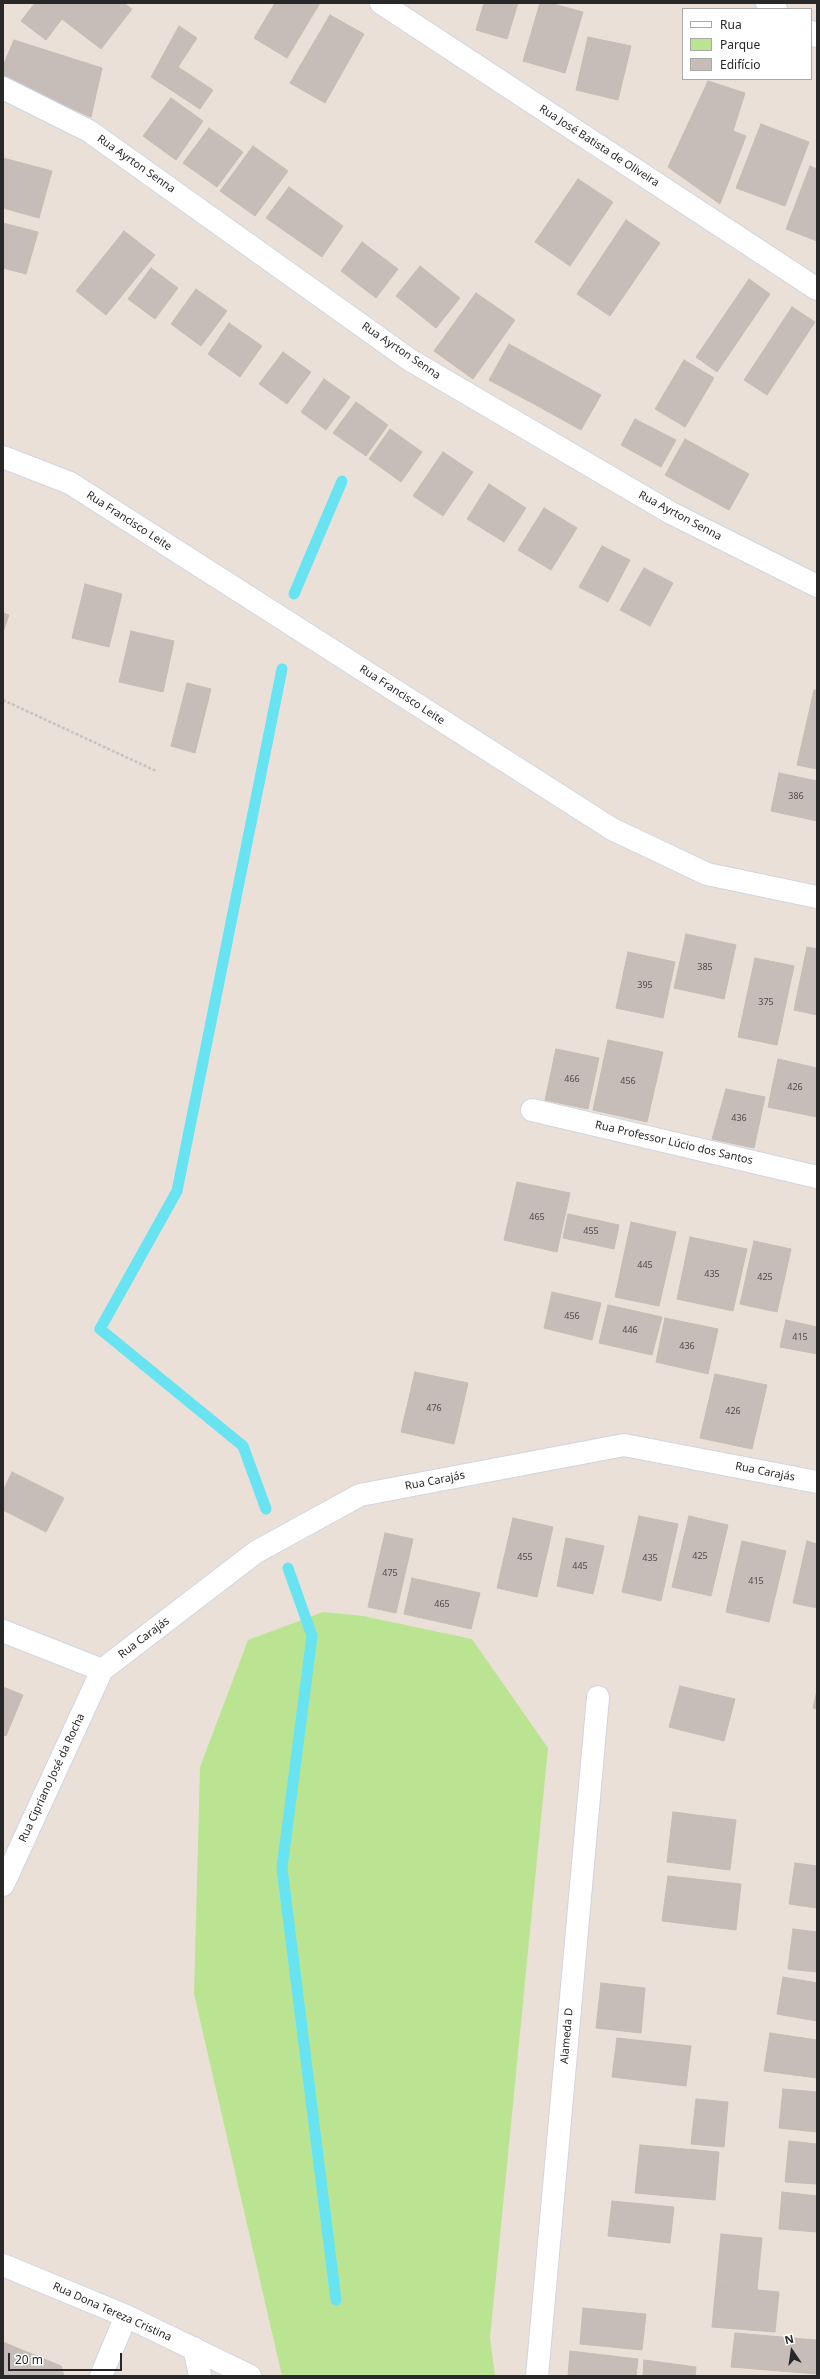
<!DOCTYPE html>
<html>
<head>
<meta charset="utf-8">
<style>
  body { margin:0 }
  #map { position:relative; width:820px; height:2379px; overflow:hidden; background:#ebe0d8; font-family:"Noto Sans",sans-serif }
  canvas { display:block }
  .frame { position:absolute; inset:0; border:4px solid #282828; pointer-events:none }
  .legend { position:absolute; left:682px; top:8px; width:130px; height:72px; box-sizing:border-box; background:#fff; border:1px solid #a9a9a9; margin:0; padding:5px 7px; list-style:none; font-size:12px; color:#282828 }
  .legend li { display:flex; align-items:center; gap:8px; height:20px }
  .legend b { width:20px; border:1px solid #a9a9a9 }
  .north { position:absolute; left:772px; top:2331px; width:40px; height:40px; -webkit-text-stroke:3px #fff; paint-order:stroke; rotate:347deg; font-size:11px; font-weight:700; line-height:16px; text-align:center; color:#282828 }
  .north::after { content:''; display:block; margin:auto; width:14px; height:18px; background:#282828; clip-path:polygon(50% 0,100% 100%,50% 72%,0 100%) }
  .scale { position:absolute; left:8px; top:2353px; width:114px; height:18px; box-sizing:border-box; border:2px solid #282828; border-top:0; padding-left:5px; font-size:12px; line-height:14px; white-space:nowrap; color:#282828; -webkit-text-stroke:3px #fff; paint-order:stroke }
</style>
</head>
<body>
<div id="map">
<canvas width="820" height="2379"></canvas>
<div class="frame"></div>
<ul class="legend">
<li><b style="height:5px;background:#fff"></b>Rua</li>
<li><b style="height:11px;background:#bbe492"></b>Parque</li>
<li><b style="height:11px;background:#c6bdb8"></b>Edifício</li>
</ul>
<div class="north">N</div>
<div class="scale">20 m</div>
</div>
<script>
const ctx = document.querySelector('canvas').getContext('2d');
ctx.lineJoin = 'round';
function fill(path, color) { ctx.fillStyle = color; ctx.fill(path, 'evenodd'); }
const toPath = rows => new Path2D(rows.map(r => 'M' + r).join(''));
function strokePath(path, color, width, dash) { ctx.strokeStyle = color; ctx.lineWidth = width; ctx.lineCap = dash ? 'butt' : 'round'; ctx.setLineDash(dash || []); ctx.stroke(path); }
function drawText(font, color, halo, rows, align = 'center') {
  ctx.font = font + ' "Noto Sans",sans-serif'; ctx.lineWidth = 3; ctx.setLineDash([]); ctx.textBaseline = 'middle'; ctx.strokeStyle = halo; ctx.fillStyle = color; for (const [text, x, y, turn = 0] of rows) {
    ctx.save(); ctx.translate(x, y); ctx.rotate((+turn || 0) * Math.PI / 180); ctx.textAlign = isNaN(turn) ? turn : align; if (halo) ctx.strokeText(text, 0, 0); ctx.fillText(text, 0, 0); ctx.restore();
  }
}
const green = toPath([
  [323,1612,363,1616,472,1639,548,1748,490,2338,495,2376,282,2376,194,1994,200,1767,248,1640]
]);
const stream = toPath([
  [294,594,342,481],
  [266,1509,243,1446,100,1329,177,1191,282,669],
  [288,1568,312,1636,282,1868,336,2300]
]);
const building = toPath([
  [35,3,124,3,132,9,101,49,62,19,46,40,21,21,35,3],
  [275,3,320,3,287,58,254,38,275,3],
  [484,3,518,3,507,39,476,30,484,3],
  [540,3,550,3,583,12,565,73,523,61,540,3],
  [330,15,364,34,325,103,290,83,330,15],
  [179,26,197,38,178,67,213,90,200,109,151,77,179,26],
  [588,37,631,46,618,100,576,90,588,37],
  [14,40,102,68,91,117,3,79,3,66,14,40],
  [708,81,745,93,733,131,746,136,720,204,668,167,708,81],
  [171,98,203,121,176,160,143,136,171,98],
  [761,124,809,142,785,206,736,188,761,124],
  [209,128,243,152,217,187,183,163,209,128],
  [253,146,288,171,255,216,220,191,253,146],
  [3,158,52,171,39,218,3,208,3,158],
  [810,166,817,169,817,241,786,229,810,166],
  [578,179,613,202,570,266,535,242,578,179],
  [289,187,343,226,322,257,266,218,289,187],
  [626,220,660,243,610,316,577,294,626,220],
  [3,223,38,232,26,274,3,268,3,223],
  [124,231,155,255,106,315,76,291,124,231],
  [362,242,398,269,376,298,341,271,362,242],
  [420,266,460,298,436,328,396,296,420,266],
  [151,268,178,288,155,319,128,299,151,268],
  [749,279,770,294,717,372,696,357,749,279],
  [196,289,227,311,201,346,171,324,196,289],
  [476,293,515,320,473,379,434,351,476,293],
  [792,307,815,322,767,395,744,380,792,307],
  [229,323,262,346,240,377,208,354,229,323],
  [509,344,554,369,534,404,489,380,509,344],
  [283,352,311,372,287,404,259,384,283,352],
  [684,360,714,378,685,427,655,409,684,360],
  [554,369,601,395,581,430,534,404,554,369],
  [324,379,350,397,326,430,301,412,324,379],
  [356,402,388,425,366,456,333,433,356,402],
  [635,419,676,440,661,467,621,445,635,419],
  [390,429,422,452,401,482,369,459,390,429],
  [685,439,749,474,729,510,665,475,685,439],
  [443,452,473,472,443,516,413,496,443,452],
  [489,484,526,508,504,542,467,519,489,484],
  [544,508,577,528,551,570,518,550,544,508],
  [602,546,630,560,608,602,579,587,602,546],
  [644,568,673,583,650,626,620,610,644,568],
  [85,584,122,594,109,647,72,638,85,584],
  [3,613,9,615,3,632,3,613],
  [131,631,174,641,163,692,119,682,131,631],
  [187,683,211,689,195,753,171,746,187,683],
  [814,690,817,690,817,769,797,765,814,690],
  [779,773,817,781,817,821,771,811,779,773],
  [686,934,736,945,724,999,674,988,686,934],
  [807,947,817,949,817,1015,794,1010,807,947],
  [628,952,675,962,663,1018,616,1008,628,952],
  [755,958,794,966,777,1045,738,1037,755,958],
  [608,1040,663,1052,647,1122,593,1110,608,1040],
  [556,1049,599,1058,588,1109,545,1100,556,1049],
  [778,1059,817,1068,817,1117,768,1107,778,1059],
  [726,1089,765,1097,754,1148,712,1139,726,1089],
  [517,1182,570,1193,557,1252,504,1240,517,1182],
  [568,1214,619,1225,614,1249,563,1238,568,1214],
  [631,1222,676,1232,659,1306,615,1297,631,1222],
  [690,1237,747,1249,733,1311,677,1299,690,1237],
  [754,1241,791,1249,777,1312,740,1304,754,1241],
  [552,1292,601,1303,592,1340,544,1328,552,1292],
  [608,1305,662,1317,652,1355,599,1343,608,1305],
  [665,1318,718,1329,708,1374,656,1362,665,1318],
  [786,1320,817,1327,817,1354,780,1347,786,1320],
  [415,1372,468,1383,454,1444,401,1432,415,1372],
  [715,1374,767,1385,752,1449,700,1438,715,1374],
  [12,1472,64,1498,46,1532,3,1510,3,1491,12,1472],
  [639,1516,678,1524,661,1601,622,1592,639,1516],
  [689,1516,728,1525,711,1596,672,1587,689,1516],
  [513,1518,553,1527,537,1597,497,1588,513,1518],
  [385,1533,413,1539,396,1613,368,1607,385,1533],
  [566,1538,604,1546,593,1594,557,1586,566,1538],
  [742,1541,786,1551,769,1622,726,1612,742,1541],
  [807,1541,817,1544,817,1608,793,1603,807,1541],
  [412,1578,480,1593,471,1629,404,1614,412,1578],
  [680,1686,735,1699,724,1741,669,1727,680,1686],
  [3,1687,23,1695,6,1736,3,1735,3,1687],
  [817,1690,817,1709,813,1708,817,1690],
  [673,1812,736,1820,730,1870,667,1862,673,1812],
  [795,1863,817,1866,817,1908,789,1904,795,1863],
  [668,1876,741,1884,736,1930,662,1921,668,1876],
  [793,1929,817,1932,817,1972,788,1969,793,1929],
  [783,1977,817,1983,817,2021,777,2014,783,1977],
  [601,1983,645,1988,641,2033,596,2028,601,1983],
  [770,2033,817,2040,817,2078,764,2071,770,2033],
  [617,2038,691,2046,686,2086,612,2077,617,2038],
  [783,2089,817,2092,817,2132,779,2128,783,2089],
  [696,2099,728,2102,724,2147,691,2144,696,2099],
  [789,2141,817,2144,817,2184,785,2182,789,2141],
  [640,2145,719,2152,715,2200,635,2193,640,2145],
  [782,2192,817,2196,817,2232,779,2229,782,2192],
  [612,2201,674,2207,670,2243,608,2236,612,2201],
  [721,2234,762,2238,757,2290,716,2286,721,2234],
  [716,2286,779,2292,775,2332,712,2327,716,2286],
  [583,2308,646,2314,642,2350,580,2344,583,2308],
  [735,2333,817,2340,817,2374,731,2367,735,2333],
  [3,2342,61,2366,64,2376,3,2376,3,2342],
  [570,2351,638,2359,636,2376,568,2376,570,2351],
  [644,2360,696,2367,695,2376,643,2376,644,2360]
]);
const path = toPath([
  [3,700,156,771]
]);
const minor = toPath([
  [381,3,817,289],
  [767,3,776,9],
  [811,32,817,36],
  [3,88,89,131,410,360,671,513,817,586],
  [3,457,70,483,612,829,707,874,817,897],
  [532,1110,817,1177],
  [3,1631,102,1670],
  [3,1885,102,1670,256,1552,360,1495,624,1445,817,1482],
  [3,2265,126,2316,250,2376],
  [194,2348,200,2376],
  [101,2376,126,2316],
  [537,2376,598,1697]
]);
const numberNames = [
  ["386",796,796],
  ["385",705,967],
  ["395",645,985],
  ["375",766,1002],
  ["466",572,1079],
  ["456",628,1081],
  ["426",795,1087],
  ["436",739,1118],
  ["465",537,1217],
  ["455",591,1231],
  ["445",645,1265],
  ["435",712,1274],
  ["425",765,1277],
  ["456",572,1316],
  ["446",630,1330],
  ["415",800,1337],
  ["436",687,1346],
  ["476",434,1408],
  ["426",733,1411],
  ["425",700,1556],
  ["455",525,1557],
  ["435",650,1558],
  ["445",580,1566],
  ["475",390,1573],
  ["415",756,1581],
  ["465",442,1604]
];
const streetNames = [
  ["Rua José Batista de Oliveira",599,146,33],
  ["Rua Ayrton Senna",136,164,35],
  ["Rua Ayrton Senna",401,351,34],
  ["Rua Ayrton Senna",680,516,28],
  ["Rua Francisco Leite",129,521,33],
  ["Rua Francisco Leite",402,695,33],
  ["Rua Professor Lúcio dos Santos",674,1143,13],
  ["Rua Carajás",765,1472,11],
  ["Rua Carajás",435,1481,-11],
  ["Rua Carajás",144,1638,-37],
  ["Rua Cipriano José da Rocha",52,1778,-65],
  ["Alameda D",567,2036,-85],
  ["Rua Dona Tereza Cristina",112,2312,24]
];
fill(green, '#bbe492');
strokePath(stream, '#67e3f1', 11);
fill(building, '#c6bdb8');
strokePath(building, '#c6bcb2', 1);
strokePath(minor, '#ced5e1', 24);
strokePath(path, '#c3c3c3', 2.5, [3, 2]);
strokePath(minor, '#fff', 22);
drawText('9px', '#504d4c', null, numberNames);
drawText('11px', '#282828', '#fff', streetNames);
</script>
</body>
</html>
